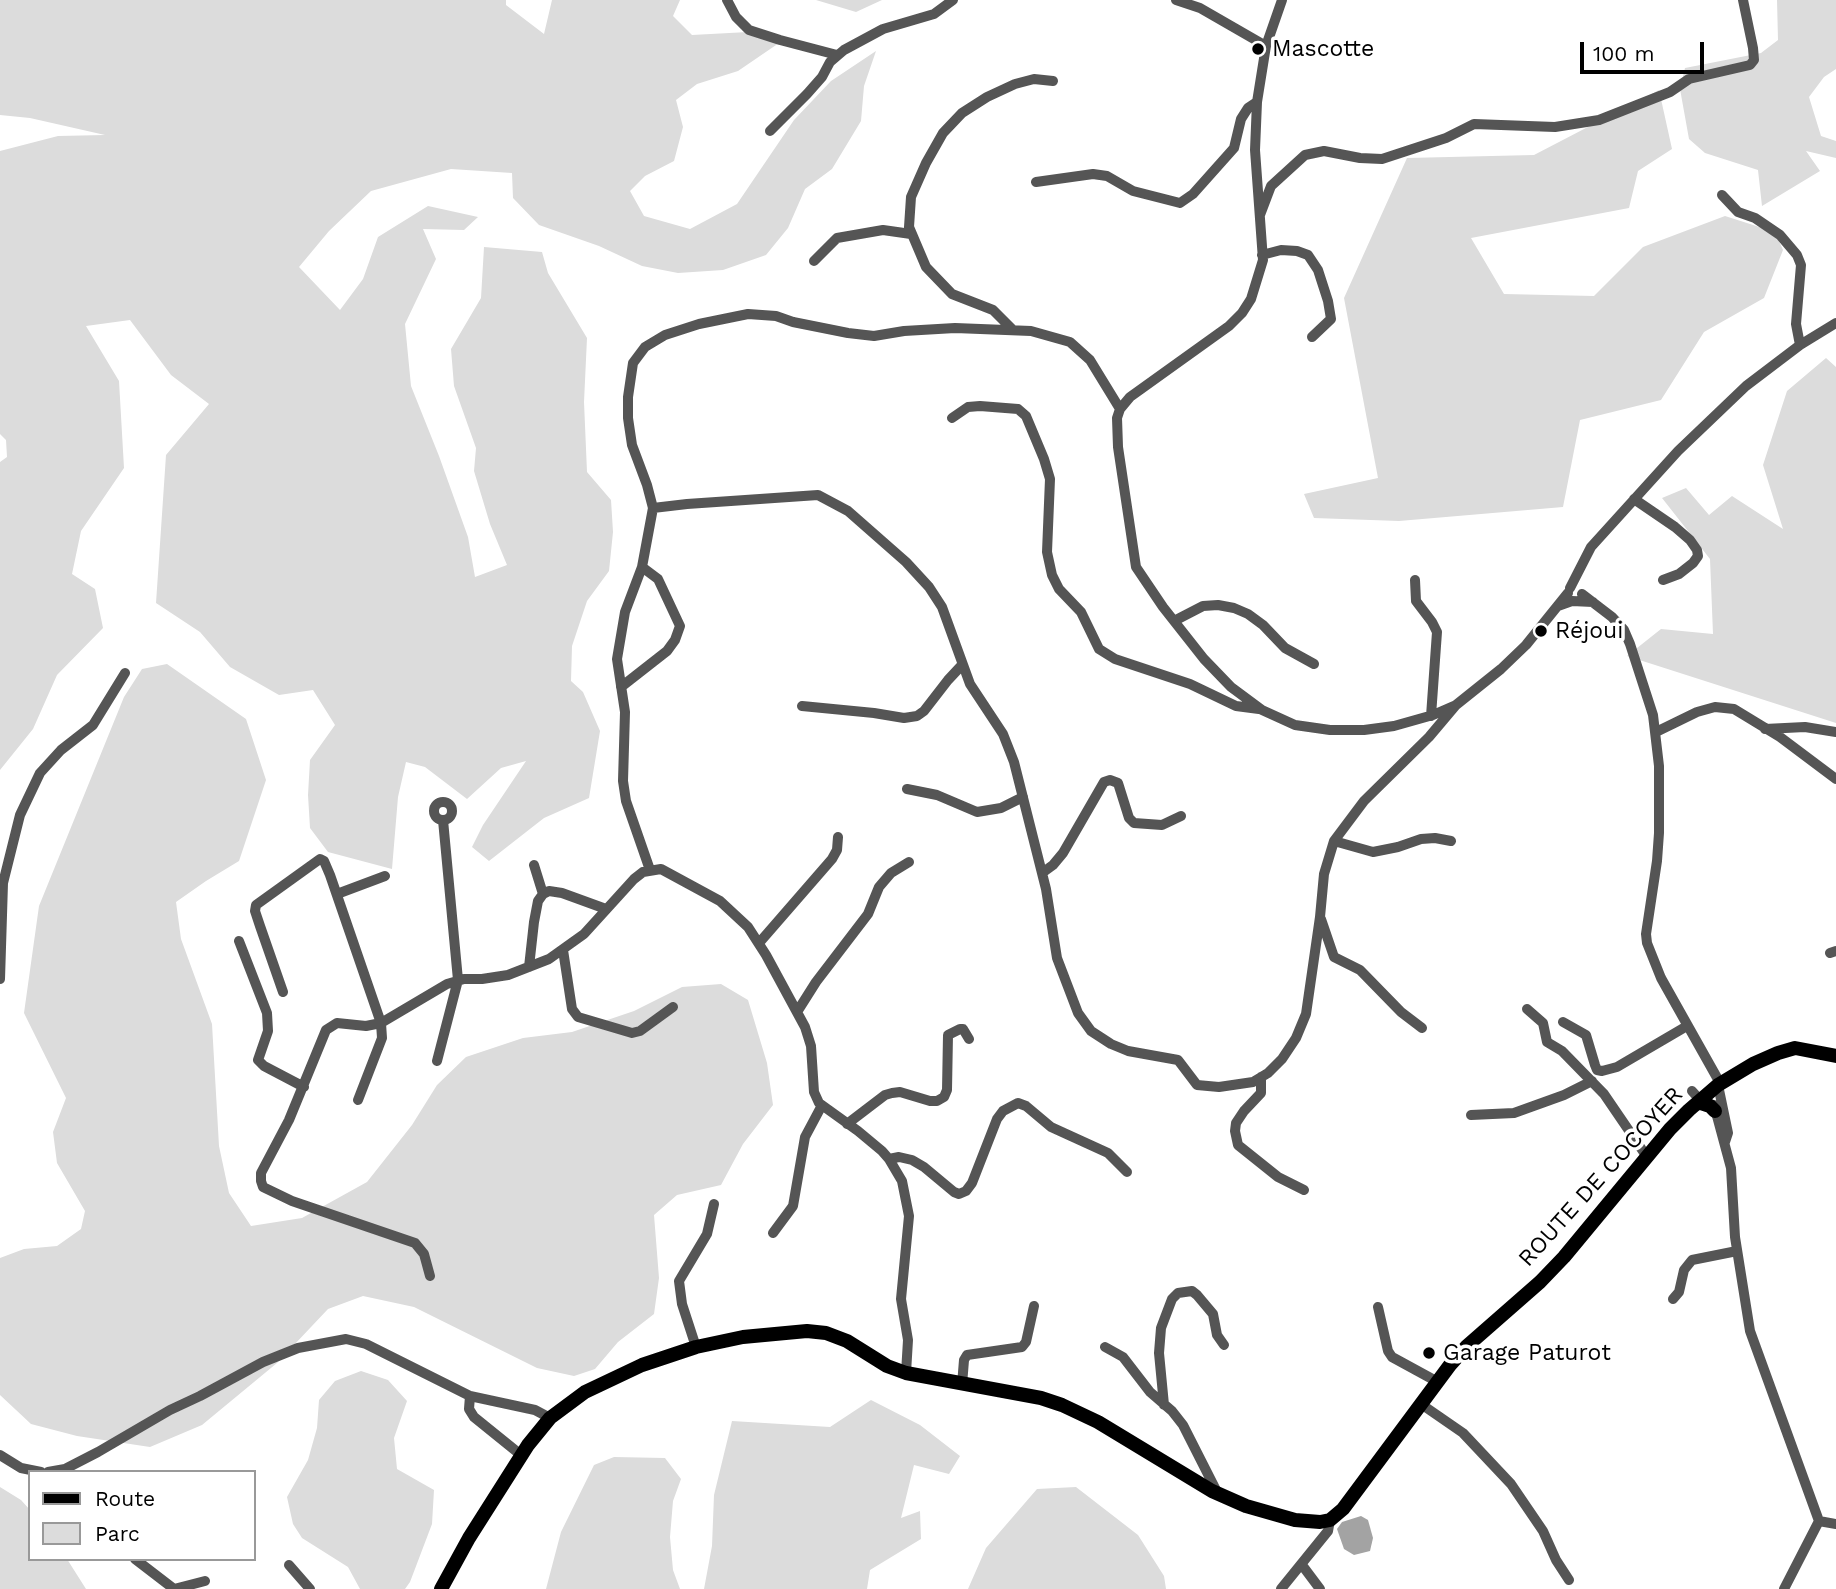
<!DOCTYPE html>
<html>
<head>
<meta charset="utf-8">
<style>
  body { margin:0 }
  #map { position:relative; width:1836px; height:1589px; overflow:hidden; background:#fff; font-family:"Work Sans",sans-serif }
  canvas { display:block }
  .legend { position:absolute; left:28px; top:1470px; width:228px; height:91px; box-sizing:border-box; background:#fff; border:2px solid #999; margin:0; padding:9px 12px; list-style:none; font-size:21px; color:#000 }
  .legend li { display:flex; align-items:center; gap:14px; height:35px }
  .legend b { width:35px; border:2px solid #999 }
  .scale { position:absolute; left:1580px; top:42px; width:124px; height:32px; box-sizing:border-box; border:4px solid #000; border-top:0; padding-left:9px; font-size:21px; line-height:24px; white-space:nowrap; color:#000; -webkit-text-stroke:5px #fff; paint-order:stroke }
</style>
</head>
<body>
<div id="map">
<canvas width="1836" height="1589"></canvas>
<ul class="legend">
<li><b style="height:9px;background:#000"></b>Route</li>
<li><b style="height:19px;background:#dcdcdc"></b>Parc</li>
</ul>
<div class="scale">100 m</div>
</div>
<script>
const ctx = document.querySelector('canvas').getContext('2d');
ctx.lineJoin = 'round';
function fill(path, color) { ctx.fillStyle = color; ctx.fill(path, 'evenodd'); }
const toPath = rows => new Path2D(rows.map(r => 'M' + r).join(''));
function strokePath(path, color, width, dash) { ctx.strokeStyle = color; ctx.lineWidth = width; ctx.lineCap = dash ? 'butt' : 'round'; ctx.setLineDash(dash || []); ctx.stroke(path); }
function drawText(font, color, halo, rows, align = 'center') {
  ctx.font = font + ' "Work Sans",sans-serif'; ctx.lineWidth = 7; ctx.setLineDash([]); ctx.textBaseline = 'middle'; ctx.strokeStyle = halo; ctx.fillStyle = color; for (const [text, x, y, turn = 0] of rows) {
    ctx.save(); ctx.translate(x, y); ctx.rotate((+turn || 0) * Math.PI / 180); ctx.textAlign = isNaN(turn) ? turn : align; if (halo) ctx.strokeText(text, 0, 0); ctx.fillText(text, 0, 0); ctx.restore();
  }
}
const green = toPath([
  [0,0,506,0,506,5,544,34,552,0,680,0,673,16,692,35,748,32,779,43,738,71,697,84,676,100,683,127,674,161,645,176,630,191,644,216,690,229,737,204,794,120,831,81,876,51,864,86,861,121,832,169,805,189,788,228,766,255,723,270,678,273,642,266,599,246,539,225,513,198,512,173,451,169,371,191,329,231,299,267,340,310,363,279,378,237,428,206,478,217,464,230,423,229,436,259,405,324,411,386,439,456,468,537,475,577,507,565,490,524,474,471,476,448,454,386,451,349,481,298,484,247,542,252,548,273,587,338,584,402,587,472,611,500,613,532,609,571,587,601,572,646,571,681,583,692,600,731,589,798,544,818,489,861,472,847,483,825,526,761,501,768,467,799,425,767,406,762,398,797,392,869,328,852,310,828,308,795,310,760,335,725,313,690,279,695,230,667,200,632,156,603,166,455,209,404,171,375,130,320,86,326,119,381,124,468,81,531,72,574,95,589,103,628,57,675,33,729,0,770,0,462,7,457,6,440,0,434,0,151,58,136,105,135,30,118,0,115],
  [816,0,882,0,856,12],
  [1777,0,1836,0,1836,69,1824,77,1809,97,1821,136,1836,141,1836,158,1806,151,1820,171,1762,206,1758,170,1705,153,1689,139,1680,89,1685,68,1761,53,1778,40],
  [1659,90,1672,149,1638,171,1629,208,1471,238,1504,294,1594,296,1643,247,1725,216,1775,232,1783,250,1764,298,1704,332,1661,400,1580,420,1563,507,1399,521,1314,518,1304,494,1378,478,1344,298,1407,158,1534,155],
  [1826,358,1836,367,1836,723,1627,656,1661,629,1713,634,1710,559,1662,498,1686,488,1709,515,1732,496,1783,529,1763,465,1787,391],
  [167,664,246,719,266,780,239,861,206,881,176,902,181,939,212,1024,219,1146,229,1193,251,1226,302,1218,367,1182,412,1125,437,1085,466,1057,523,1038,572,1032,634,1011,682,987,721,984,748,1000,767,1063,773,1105,743,1144,721,1185,677,1195,654,1215,659,1278,654,1314,618,1342,595,1369,574,1376,537,1368,414,1307,363,1296,328,1309,277,1363,202,1425,150,1447,77,1436,31,1424,0,1395,0,1258,24,1249,57,1246,81,1229,85,1211,57,1163,53,1132,66,1098,24,1013,39,906,124,697,142,669],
  [361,1371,388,1380,407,1401,394,1438,397,1469,434,1490,432,1524,410,1582,405,1589,360,1589,348,1567,302,1538,293,1524,287,1497,308,1460,317,1428,319,1400,335,1381],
  [871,1400,920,1425,960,1456,949,1474,914,1465,901,1518,920,1511,921,1539,870,1570,867,1589,704,1589,712,1546,714,1495,732,1421,830,1427],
  [614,1457,665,1458,681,1479,673,1501,670,1537,673,1570,680,1589,546,1589,561,1532,594,1465],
  [0,1487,21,1500,30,1510,30,1559,67,1559,86,1589,0,1589],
  [1076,1487,1138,1535,1164,1576,1166,1589,968,1589,986,1548,1037,1489]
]);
const water = toPath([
  [1361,1516,1368,1520,1373,1538,1370,1551,1354,1555,1344,1549,1337,1529,1342,1522]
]);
const minor = toPath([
  [727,0,736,17,749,30,780,40,837,55],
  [1176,0,1200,8,1266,46],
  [1282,0,1266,46,1257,102,1255,150,1263,260,1251,299,1242,313,1229,326,1130,397,1120,409,1117,418,1118,447,1136,567,1163,607,1204,659,1231,687,1262,710,1295,725,1330,730,1364,730,1394,726,1433,715,1456,705,1501,669,1526,645,1568,593],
  [770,131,807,94,822,77,830,62,844,50,883,29,934,14,953,0],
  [1036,182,1093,174,1107,176,1133,191,1180,203,1193,194,1234,148,1241,119,1248,108,1257,102],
  [1722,195,1738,212,1755,218,1780,235,1797,255,1801,265,1796,324,1800,345],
  [1260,215,1271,186,1305,155,1324,151,1360,158,1382,159,1446,138,1474,124,1555,127,1599,120,1670,92,1689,79,1750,65,1754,60,1753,48,1743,0],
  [1262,255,1281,250,1297,251,1308,255,1318,270,1328,301,1331,319,1312,337],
  [814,261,837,238,883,230,911,234],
  [1013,330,993,310,952,294,926,267,909,227,911,197,926,163,943,133,962,113,987,97,1015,84,1034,79,1053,81],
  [952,418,968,407,980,406,1018,409,1026,416,1044,459,1050,479,1047,552,1052,575,1059,589,1081,612,1099,649,1115,659,1190,684,1236,706,1259,709],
  [1634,499,1675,527,1690,540,1697,550,1698,556,1693,563,1679,574,1663,580],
  [653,508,687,504,818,495,848,511,906,562,929,587,942,607,970,684,1003,734,1014,762,1046,889,1057,958,1078,1013,1091,1031,1111,1044,1128,1051,1178,1060,1197,1085,1219,1087,1253,1082,1268,1073,1282,1059,1296,1038,1306,1014,1320,917,1324,874,1334,841,1364,801,1429,737,1456,705],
  [1415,580,1416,601,1432,622,1437,632,1431,716],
  [1570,588,1591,547,1678,451,1746,386,1800,345,1836,323],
  [1582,594,1612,617,1624,630,1630,644,1653,715,1659,766,1659,833,1657,861,1646,934,1647,943,1661,978,1720,1083],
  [1558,606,1572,601,1593,602],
  [1174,621,1203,606,1218,605,1234,608,1248,614,1263,625,1285,648,1314,664],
  [621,687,667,651,675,640,680,626,658,579,642,567],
  [802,706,874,713,904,718,917,716,924,711,948,680,962,665],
  [1765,729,1805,727,1836,732],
  [1656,732,1697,712,1715,707,1734,709,1780,737,1836,779],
  [907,789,937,795,977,812,1001,808,1023,797],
  '434 811a9 9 0 1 1 18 0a9 9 0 1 1-18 0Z',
  [1334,841,1373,852,1398,847,1421,839,1435,838,1451,841],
  [534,865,543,894],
  [650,870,626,801,623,781,625,712,617,659,625,612,642,567,653,508,647,485,632,445,628,418,628,397,633,363,645,347,665,335,699,324,748,314,776,316,793,322,848,333,874,336,904,331,955,328,1031,331,1070,342,1090,360,1120,409],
  [1042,873,1053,865,1063,853,1104,782,1110,780,1118,783,1129,818,1134,823,1162,825,1181,816],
  [337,894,385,876],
  [1321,919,1334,957,1360,970,1401,1012,1422,1028],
  [239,941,267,1013,268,1031,258,1060,264,1066,304,1087],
  [759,943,832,859,837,850,838,837],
  [563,950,572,1009,578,1017,632,1033,640,1031,673,1007],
  [1830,953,1836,951],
  [529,967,534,922,538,901,543,894,549,891,562,893,606,909],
  [0,979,3,883,20,815,40,773,61,750,93,725,125,673],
  [283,992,260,926,255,911,256,905,320,859,324,861,330,875,381,1023,382,1038,358,1100],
  [1527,1009,1543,1023,1547,1042,1562,1051,1604,1094,1647,1157],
  [797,1012,816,982,868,914,879,887,891,873,909,862],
  [1563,1022,1586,1035,1595,1065,1597,1070,1602,1071,1617,1067,1687,1026],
  [437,1061,458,980,443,820],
  [1261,1077,1261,1093,1244,1111,1236,1123,1235,1131,1238,1145,1278,1177,1304,1190],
  [1718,1085,1728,1133,1725,1142],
  [1692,1091,1700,1100],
  [1714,1105,1731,1168,1735,1237,1750,1331,1819,1521,1784,1589],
  [1471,1115,1514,1113,1564,1095,1592,1081],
  [847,1124,885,1095,892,1093,900,1092,930,1101,937,1101,944,1097,947,1090,948,1035,960,1029,963,1029,969,1039],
  [889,1159,899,1157,912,1160,924,1167,954,1192,959,1194,966,1191,972,1183,997,1119,1003,1111,1018,1103,1026,1106,1051,1127,1108,1153,1127,1172],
  [773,1233,793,1206,805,1137,821,1107],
  [430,1276,424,1254,415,1243,292,1201,263,1187,261,1181,261,1173,289,1120,326,1030,337,1023,366,1026,381,1023,447,984,464,979,482,979,508,975,549,959,584,934,634,879,643,872,661,869,720,901,748,927,766,955,805,1027,811,1046,814,1092,819,1103,858,1131,882,1151,889,1159,902,1181,909,1216,901,1299,908,1340,906,1373],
  [1673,1299,1679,1292,1684,1270,1692,1260,1737,1251],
  [1378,1307,1388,1351,1392,1357,1436,1381],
  [696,1347,682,1304,679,1281,707,1234,714,1204],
  [1105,1347,1123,1357,1150,1392,1172,1411,1183,1425,1218,1494],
  [962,1385,964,1360,967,1355,1022,1347,1026,1342,1034,1306],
  [470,1396,469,1409,474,1417,521,1455],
  [1421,1404,1463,1433,1511,1484,1543,1531,1556,1560,1569,1580],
  [1164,1405,1159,1353,1161,1328,1172,1299,1178,1293,1192,1291,1197,1295,1213,1314,1217,1335,1224,1345],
  [0,1455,21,1468,41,1472],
  [48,1472,65,1469,98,1452,170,1410,200,1396,263,1362,298,1348,346,1339,366,1344,470,1396,535,1410,550,1418],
  [1819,1521,1836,1524],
  [135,1559,174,1589,205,1581],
  [289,1565,310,1589],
  [1302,1565,1320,1589],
  [1281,1589,1328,1531,1330,1520]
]);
const major = toPath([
  [1698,1102,1710,1106,1715,1111],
  [441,1589,469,1538,528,1445,550,1418,585,1392,642,1365,696,1347,743,1337,807,1331,826,1333,847,1341,887,1366,906,1373,1041,1398,1062,1405,1098,1422,1212,1491,1246,1506,1295,1520,1320,1522,1330,1520,1343,1509,1450,1365,1467,1346,1540,1282,1564,1257,1670,1129,1689,1110,1718,1085,1753,1064,1778,1053,1795,1048,1836,1056]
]);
const markers = [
  [1258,49,7,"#000"],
  [1541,631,7,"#000"],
  [1429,1353,7,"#000"]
];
const poiNames = [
  ["Mascotte",1272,49],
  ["Réjoui",1555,631],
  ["Garage Paturot",1443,1353]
];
const streetNames = [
  ["ROUTE DE COCOYER",1601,1177,-48]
];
fill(green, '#dcdcdc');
fill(water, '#a3a3a3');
strokePath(minor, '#555', 10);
strokePath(major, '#000', 14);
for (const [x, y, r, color] of markers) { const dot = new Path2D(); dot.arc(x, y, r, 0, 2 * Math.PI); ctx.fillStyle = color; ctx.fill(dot); strokePath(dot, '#fff', 2.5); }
drawText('23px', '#000', '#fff', poiNames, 'left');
drawText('23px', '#000', '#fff', streetNames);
</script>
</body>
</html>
